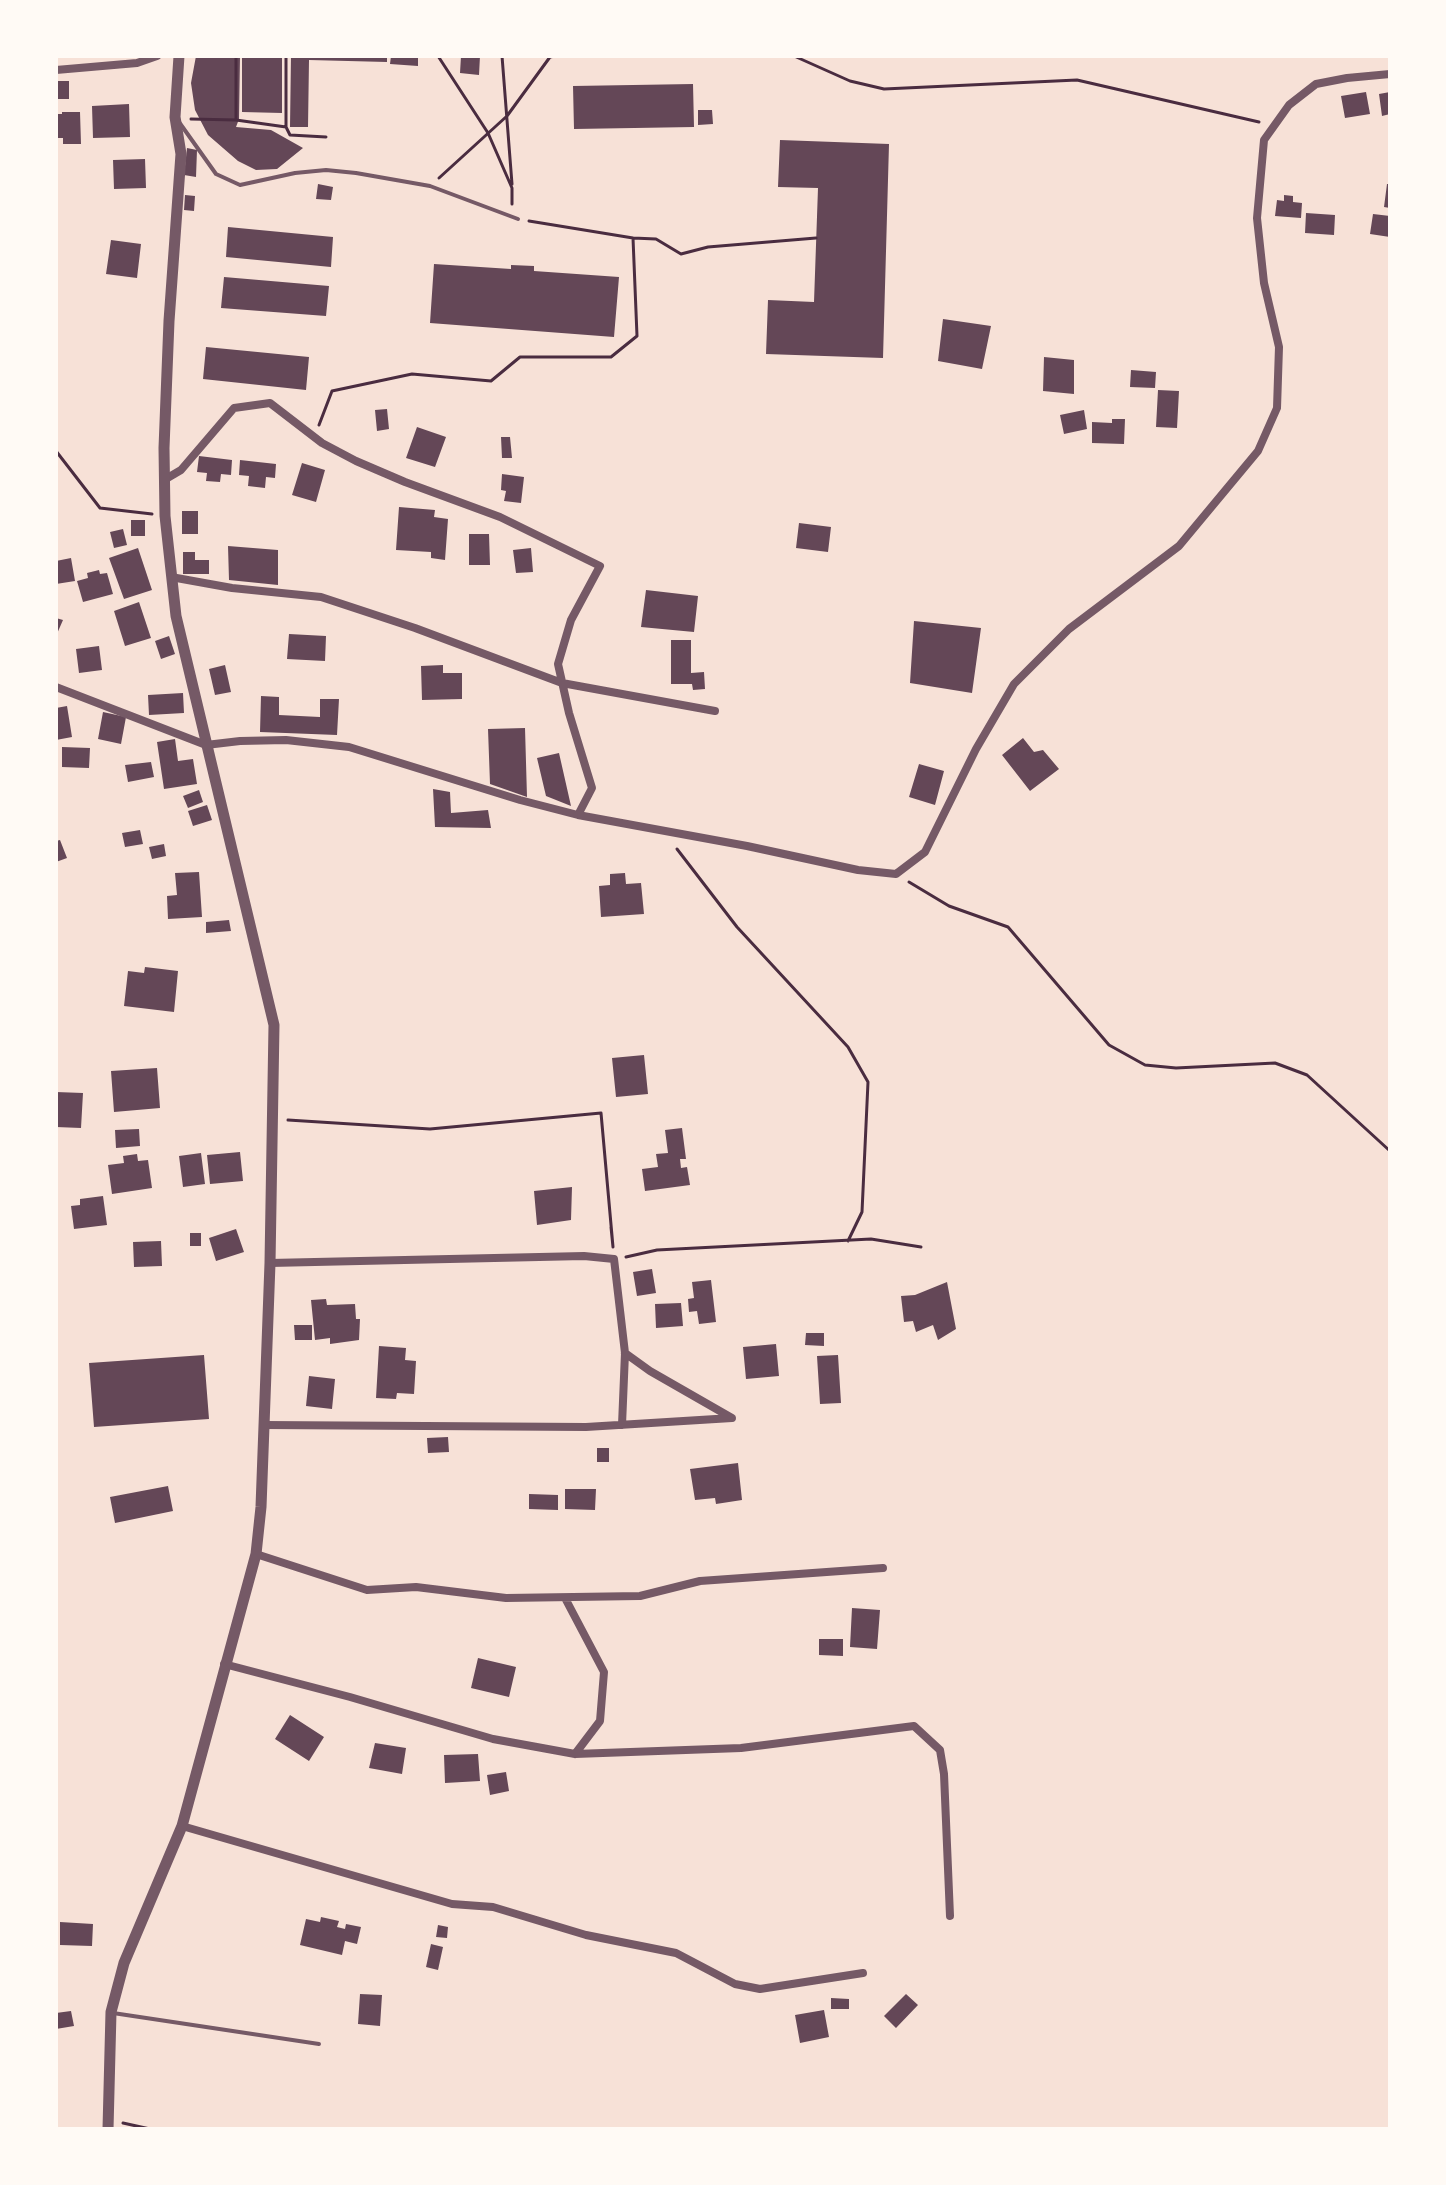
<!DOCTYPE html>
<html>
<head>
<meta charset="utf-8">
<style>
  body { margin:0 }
  #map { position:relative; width:1446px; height:2185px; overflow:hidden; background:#f7e1d7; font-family:Lato,sans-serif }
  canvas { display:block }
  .frame { position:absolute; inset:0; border:58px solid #fffaf5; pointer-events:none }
</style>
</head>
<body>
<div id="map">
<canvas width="1446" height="2185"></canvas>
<div class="frame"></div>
</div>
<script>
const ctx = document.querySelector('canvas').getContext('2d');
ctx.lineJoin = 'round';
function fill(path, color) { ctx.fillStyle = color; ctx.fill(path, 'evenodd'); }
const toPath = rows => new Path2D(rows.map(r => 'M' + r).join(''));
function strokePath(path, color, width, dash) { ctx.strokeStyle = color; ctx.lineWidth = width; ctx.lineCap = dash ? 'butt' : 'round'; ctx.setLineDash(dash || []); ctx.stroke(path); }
const building = toPath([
  [196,56,240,56,239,119,236,127,271,130,303,148,277,169,256,170,238,161,208,135,195,110,191,83],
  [242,56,282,56,282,113,242,112],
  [291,56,387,56,387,62,309,60,308,127,290,127],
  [391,56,418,56,418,66,390,64],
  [461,56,480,56,479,75,460,73],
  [56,81,69,81,69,99,56,99],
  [693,84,694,127,574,129,573,86],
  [1366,92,1370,114,1345,118,1341,96],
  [1390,92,1390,114,1382,116,1379,94],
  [129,104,130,137,93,138,92,106],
  [698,110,712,110,713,124,698,125],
  [62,112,80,112,81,144,63,144,63,138,56,138,56,114,62,114],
  [780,140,889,144,883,358,766,354,768,300,814,302,818,188,778,187],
  [187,148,197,150,196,177,184,175],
  [145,159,146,188,114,189,113,160],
  [318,184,333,187,331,200,316,199],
  [1387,184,1390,184,1390,208,1384,207],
  [185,195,195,196,194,211,184,210],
  [1284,195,1293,196,1293,202,1302,203,1301,218,1275,216,1277,200,1284,201],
  [1306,213,1335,215,1334,235,1305,233],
  [1373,214,1390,216,1390,237,1370,234],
  [228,227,333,237,331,267,226,257],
  [111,240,141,244,137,278,106,274],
  [434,264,511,269,511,265,534,266,534,271,619,277,614,337,430,323],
  [224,277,329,286,326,316,221,308],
  [943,319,991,326,982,369,938,361],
  [206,347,309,357,306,390,203,379],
  [1044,357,1074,360,1074,394,1043,391],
  [1131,370,1156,372,1155,388,1130,387],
  [1158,390,1179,391,1177,428,1156,427],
  [387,409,389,429,377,431,375,410],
  [1084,410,1087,429,1064,434,1060,415],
  [1112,419,1125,419,1124,444,1092,443,1092,422,1112,423],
  [417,427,446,437,435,467,406,458],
  [501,437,510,437,512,458,502,458],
  [199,456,232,460,231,475,221,474,220,482,206,481,207,473,197,472],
  [240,460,276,464,275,478,266,477,265,488,248,486,249,476,239,475],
  [302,463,325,470,316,502,292,495],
  [502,474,524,477,521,503,504,501,506,491,501,490],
  [399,507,435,510,434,517,448,519,445,560,431,558,431,552,396,550],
  [182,511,198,511,198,534,182,534],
  [131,520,145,520,145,536,131,536],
  [799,523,831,527,828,552,796,548],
  [123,529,127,545,114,548,110,532],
  [469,534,489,534,490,565,469,565],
  [228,546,278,550,278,585,229,580],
  [138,548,152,590,124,599,109,558],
  [531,548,533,572,516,573,513,550],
  [183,552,195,552,195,560,209,560,209,574,183,574],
  [71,558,75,581,56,584,56,561],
  [99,570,100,574,107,573,113,594,83,602,77,581,88,578,87,573],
  [646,590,698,596,694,632,641,627],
  [139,602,151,638,125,646,114,611],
  [56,618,63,620,56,636],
  [914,621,981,628,972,693,910,683],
  [289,634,326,636,325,661,287,659],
  [169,636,175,654,161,659,155,641],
  [671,640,691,640,691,673,704,672,705,689,693,690,692,684,671,684],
  [99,646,102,670,79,673,76,649],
  [225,665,231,692,215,695,209,669],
  [443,665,443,673,462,673,462,699,422,700,421,666],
  [183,693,184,713,149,715,148,695],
  [261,696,279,697,279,715,320,717,320,699,339,699,337,735,260,732],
  [67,706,72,737,56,740,56,708],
  [103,712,126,717,121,744,98,739],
  [525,728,527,797,490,784,488,729],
  [1023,738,1034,752,1043,750,1059,769,1030,791,1002,755],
  [175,739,178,761,193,759,197,784,164,789,157,742],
  [62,747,90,748,89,768,62,767],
  [559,753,571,806,546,796,537,758],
  [151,762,154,777,128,782,125,765],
  [919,764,944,771,935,805,909,797],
  [433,789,450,792,451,813,488,810,491,828,435,827],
  [199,790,203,802,188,808,183,796],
  [207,805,212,820,193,826,188,811],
  [140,830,143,844,125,847,122,833],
  [60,840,67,858,56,862,56,841],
  [164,844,166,856,152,859,149,847],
  [199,872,202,917,168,919,167,896,177,895,175,873],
  [625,873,626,884,641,883,644,914,601,917,599,886,610,885,610,874],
  [229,920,231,931,206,933,206,922],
  [145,967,178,971,174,1012,124,1006,128,971,144,973],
  [644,1055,648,1094,616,1097,612,1058],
  [157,1068,160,1108,114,1112,111,1071],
  [56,1092,83,1093,81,1128,56,1127],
  [682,1128,686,1159,680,1159,681,1168,687,1167,690,1185,645,1191,642,1169,658,1167,656,1154,668,1153,665,1130],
  [139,1129,140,1146,116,1148,115,1130],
  [240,1152,243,1181,210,1184,207,1155],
  [201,1153,205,1184,183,1187,179,1156],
  [137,1154,138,1161,148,1160,152,1188,112,1194,108,1165,124,1163,123,1156],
  [572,1187,571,1220,537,1225,534,1191],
  [103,1196,107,1225,74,1229,71,1206,80,1205,80,1199],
  [236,1229,244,1252,216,1261,209,1238],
  [190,1233,201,1233,201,1246,190,1246],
  [161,1241,162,1266,134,1267,133,1242],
  [652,1269,656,1293,637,1296,633,1272],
  [711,1280,716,1322,699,1324,697,1311,689,1312,688,1299,694,1298,692,1282],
  [947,1282,956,1329,938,1340,933,1325,916,1332,913,1321,904,1322,901,1296,915,1295],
  [326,1299,327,1305,355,1304,356,1319,360,1319,359,1340,330,1344,330,1338,315,1340,311,1300],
  [681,1303,683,1326,656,1328,655,1304],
  [294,1325,312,1325,312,1340,295,1340],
  [806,1333,824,1333,824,1346,805,1345],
  [776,1344,779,1376,746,1379,743,1347],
  [379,1346,406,1348,405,1360,416,1361,414,1394,397,1393,396,1399,376,1398],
  [204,1355,209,1419,94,1427,89,1363],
  [838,1355,841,1403,820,1404,817,1356],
  [309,1376,335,1379,332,1409,306,1406],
  [448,1437,449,1452,428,1453,427,1438],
  [597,1448,609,1448,609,1462,597,1462],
  [738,1463,742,1500,716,1504,715,1498,695,1500,690,1469],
  [168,1486,173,1511,115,1523,110,1497],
  [565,1489,596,1489,595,1510,565,1509],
  [529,1494,558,1495,558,1510,529,1509],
  [852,1608,880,1610,877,1649,850,1647],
  [819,1639,843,1639,843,1656,819,1655],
  [478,1658,516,1667,509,1697,471,1688],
  [290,1715,324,1737,309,1761,275,1739],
  [375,1743,406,1748,402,1774,369,1768],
  [478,1754,480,1781,445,1783,444,1755],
  [506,1772,509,1791,490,1795,487,1775],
  [321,1917,339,1921,337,1927,345,1929,346,1924,361,1927,357,1944,345,1941,342,1955,300,1945,306,1919,320,1922],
  [60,1922,93,1924,92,1946,60,1945],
  [438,1925,448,1927,447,1938,436,1937],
  [431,1944,443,1947,438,1970,426,1967],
  [360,1994,382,1995,380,2026,358,2024],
  [906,1994,918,2005,896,2028,884,2016],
  [831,1998,849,1999,849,2009,831,2009],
  [824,2010,829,2037,800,2043,795,2015],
  [71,2011,74,2026,56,2029,56,2013]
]);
const path = toPath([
  [286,56,286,127,290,135,326,137],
  [438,56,488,133,512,188,512,204],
  [502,56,512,184],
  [794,56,850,81,884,89,1077,80,1259,122],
  [191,119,236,120,286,127],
  [236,120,236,56],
  [439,178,507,116,550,57,555,56],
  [633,238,656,239,681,254,708,247,816,238],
  [319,425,332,391,412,374,491,381,520,357,611,357,637,336,633,238,529,221],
  [56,451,100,508,152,514],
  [677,849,737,927,848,1047,868,1082,862,1212,848,1241],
  [909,882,949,906,1008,927,1109,1045,1145,1065,1176,1068,1275,1063,1307,1075,1390,1151],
  [288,1120,430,1129,601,1113,613,1247],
  [611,1227,613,1247],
  [626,1257,657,1250,871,1239,921,1247],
  [123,2123,150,2129]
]);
const service = toPath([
  [179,122,216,174,240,185,295,173,326,170,356,173,430,186,518,219],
  [113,2013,319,2044]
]);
const minor = toPath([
  [56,70,137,63,157,56],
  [164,480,181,470,234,408,270,403,322,443,356,461,405,482,500,517,600,566,571,620,558,664,569,713,592,788,578,815],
  [171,577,232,588,321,597,415,628,562,683,715,711],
  [56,687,206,745,240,741,286,740,349,747,520,800,578,815,747,846,858,870,896,874,925,852,976,749,1014,684,1069,629,1179,546,1258,451,1277,408,1279,347,1264,283,1257,218,1264,140,1289,105,1316,84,1347,78,1390,74],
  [270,1263,584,1256,614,1259,625,1353,622,1425],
  [264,1425,586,1427,732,1418,650,1371,625,1353],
  [256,1554,367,1590,416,1587,506,1598,640,1596,700,1581,883,1568],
  [565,1598,604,1672,600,1721,575,1754],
  [224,1664,350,1697,493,1739,575,1754,741,1748,914,1726,940,1750,944,1774,950,1916],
  [182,1826,452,1904,493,1907,586,1935,676,1953,735,1984,760,1989,863,1973]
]);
const tertiary = toPath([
  [108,2129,111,2012,124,1963,182,1826,256,1554,261,1507,270,1263,274,1025,176,616,165,516,164,448,169,321,181,154,175,117,179,56]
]);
fill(building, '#644757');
strokePath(path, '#4a2c40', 3);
strokePath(service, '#755966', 4);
strokePath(minor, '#755966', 8);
strokePath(tertiary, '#755966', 11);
</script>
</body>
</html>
